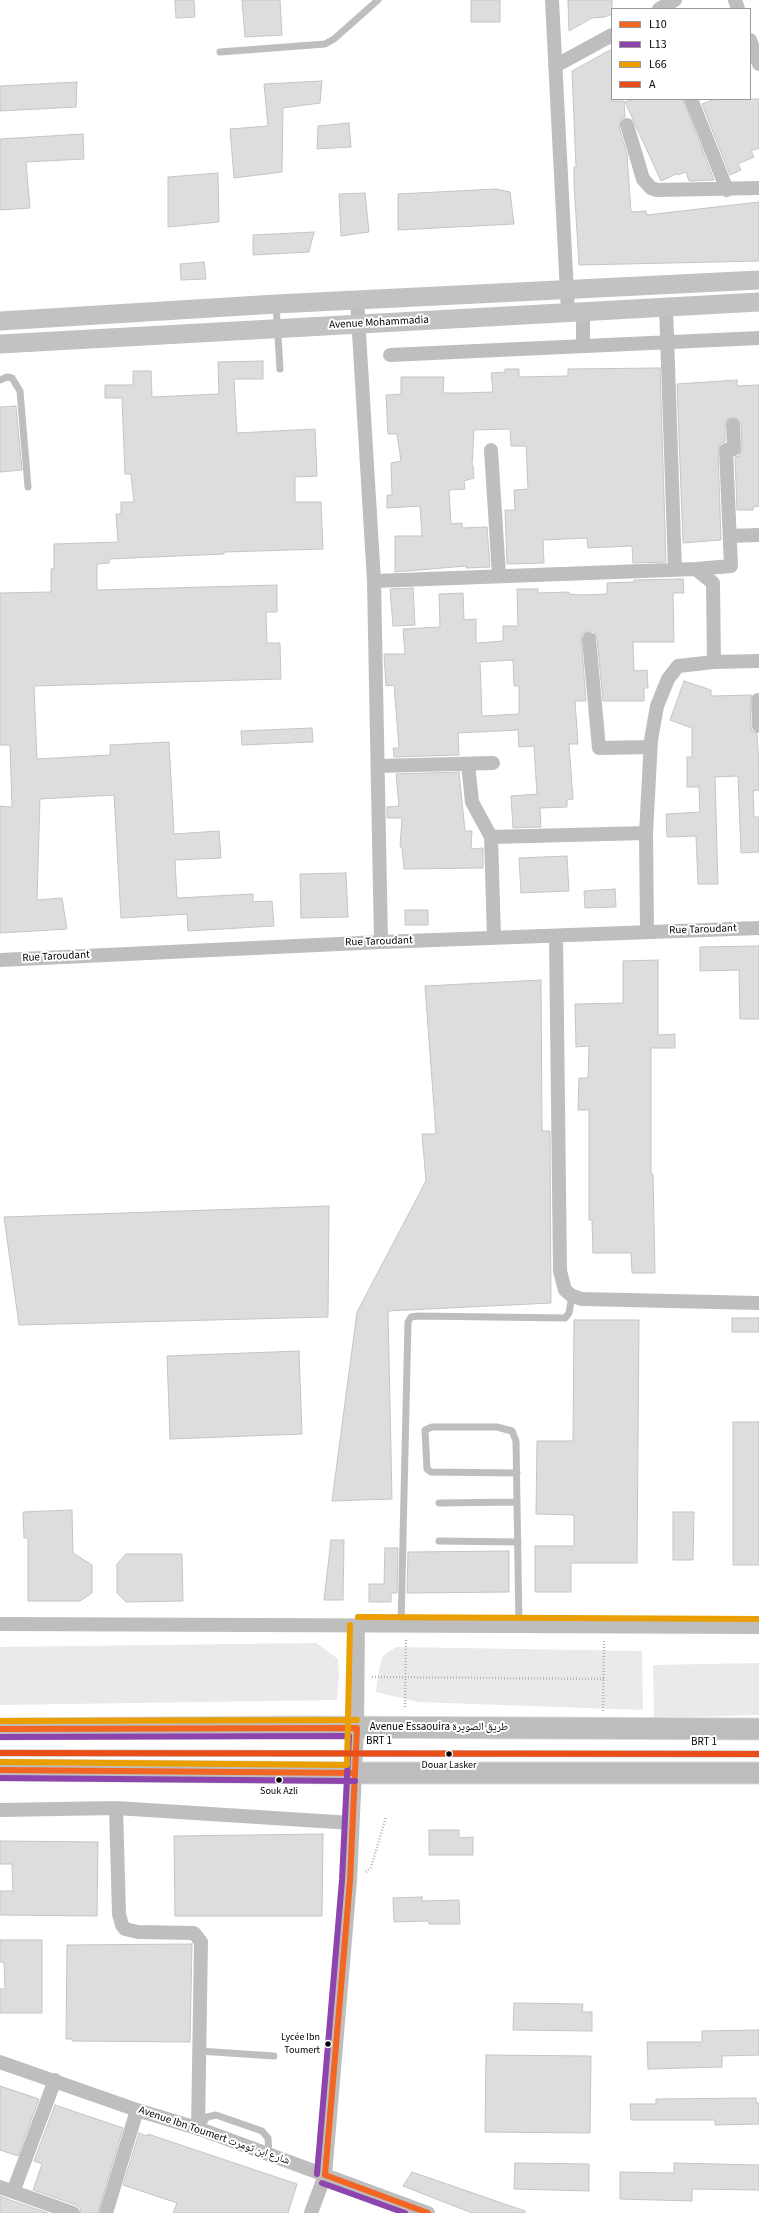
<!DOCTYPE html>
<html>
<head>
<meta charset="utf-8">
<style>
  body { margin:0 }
  #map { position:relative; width:759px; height:2213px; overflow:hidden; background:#fff; font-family:"Source Sans 3",sans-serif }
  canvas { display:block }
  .legend { position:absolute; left:611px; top:8px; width:140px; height:92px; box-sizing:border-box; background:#fff; border:1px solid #999; margin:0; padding:5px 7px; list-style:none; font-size:12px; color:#000 }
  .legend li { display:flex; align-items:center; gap:8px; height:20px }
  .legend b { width:20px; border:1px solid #999 }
</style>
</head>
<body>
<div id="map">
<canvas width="759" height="2213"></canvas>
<ul class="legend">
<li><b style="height:5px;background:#f26522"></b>L10</li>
<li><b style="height:5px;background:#8e44ad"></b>L13</li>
<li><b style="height:5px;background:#eb9e00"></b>L66</li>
<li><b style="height:5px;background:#e94e19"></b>A</li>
</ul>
</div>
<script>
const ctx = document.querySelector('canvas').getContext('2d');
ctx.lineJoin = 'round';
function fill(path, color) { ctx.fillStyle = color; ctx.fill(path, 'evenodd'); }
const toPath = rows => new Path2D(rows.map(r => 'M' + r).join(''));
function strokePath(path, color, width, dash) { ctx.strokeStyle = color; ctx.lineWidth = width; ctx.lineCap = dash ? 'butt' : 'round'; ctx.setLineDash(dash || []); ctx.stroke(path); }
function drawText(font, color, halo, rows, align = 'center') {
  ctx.font = font + ' "Source Sans 3","Noto Naskh Arabic",sans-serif'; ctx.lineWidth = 4; ctx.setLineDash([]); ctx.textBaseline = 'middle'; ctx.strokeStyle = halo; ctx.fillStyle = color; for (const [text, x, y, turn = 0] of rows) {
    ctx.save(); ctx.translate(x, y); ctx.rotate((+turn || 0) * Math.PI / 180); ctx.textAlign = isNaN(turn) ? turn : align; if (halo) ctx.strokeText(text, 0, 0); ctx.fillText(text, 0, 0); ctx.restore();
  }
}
const green = toPath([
  [316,1643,338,1659,339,1675,337,1700,0,1705,0,1647],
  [396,1647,642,1651,643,1710,418,1702,376,1692,379,1669,383,1656],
  [759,1663,759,1715,654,1718,653,1665]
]);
const building = toPath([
  [175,0,194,0,195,17,176,18,175,0],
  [242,0,280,0,282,35,245,37,242,0],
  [471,0,500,0,500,22,471,22,471,0],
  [568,0,612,0,612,14,605,17,592,18,569,31,568,0],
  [612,49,612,101,624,101,625,117,621,119,619,127,627,154,631,212,646,211,647,215,759,202,759,261,579,265,574,183,574,167,576,167,572,71,612,49],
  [322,81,320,103,283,108,282,172,234,178,230,129,268,126,264,84,322,81],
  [77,82,76,107,0,111,0,86,77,82],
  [634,99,683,99,714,180,689,181,686,172,677,175,676,174,661,181,625,102,634,99],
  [715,99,759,99,759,148,751,151,754,157,738,164,741,170,730,175,702,104,715,99],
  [349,123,351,147,317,149,318,126,349,123],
  [83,134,84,159,26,162,30,208,0,210,0,139,83,134],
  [218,173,219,222,168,227,168,177,218,173],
  [496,189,510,192,514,224,398,230,398,194,496,189],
  [365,193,369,232,341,236,339,194,365,193],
  [314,232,309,252,253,255,253,235,314,232],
  [204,262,206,279,181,280,180,264,204,262],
  [263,361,263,379,234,379,237,433,315,429,317,476,295,477,295,502,321,502,323,549,224,552,224,554,109,559,109,563,97,564,97,590,277,585,277,612,266,612,267,643,280,643,281,679,34,686,37,759,110,755,110,745,169,742,174,834,219,831,221,858,175,860,177,898,253,894,253,902,272,901,274,926,188,931,187,914,121,918,114,795,40,799,37,900,62,898,67,929,0,933,0,806,12,807,10,745,0,745,0,593,51,592,51,569,54,569,54,544,118,542,116,514,121,514,121,502,134,502,131,474,125,474,122,398,105,398,105,385,133,385,133,371,151,371,152,397,219,394,218,362,263,361],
  [660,368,666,562,633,563,632,546,588,548,587,538,543,540,544,563,507,564,505,510,515,510,514,490,528,489,526,446,511,446,510,429,474,430,472,466,473,466,474,478,464,481,465,489,449,490,451,524,462,523,462,528,487,527,490,567,466,568,466,566,395,572,395,536,422,536,420,506,387,508,387,495,392,495,391,463,401,461,397,434,388,434,386,395,401,394,401,377,444,377,443,393,463,393,493,392,491,373,505,372,505,369,519,369,519,377,568,376,568,369,660,368],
  [737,380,737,386,759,385,759,506,753,507,753,510,737,510,735,457,739,456,742,449,741,425,737,418,729,418,725,425,725,442,721,443,718,450,721,540,683,543,677,384,737,380],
  [16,406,22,470,0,472,0,407,16,406],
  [683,579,684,593,673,593,674,642,633,642,634,671,647,670,648,688,644,688,644,701,603,701,597,638,593,631,589,631,581,635,586,701,575,701,578,744,569,744,573,799,567,800,567,807,540,808,541,827,513,828,511,796,537,794,534,746,519,747,518,730,458,733,459,755,394,757,393,748,399,748,394,685,386,686,384,654,405,654,403,629,440,627,439,594,463,593,464,620,476,619,476,643,503,641,503,626,518,626,517,589,538,589,538,593,569,592,569,594,581,595,607,594,607,583,634,582,634,580,683,579],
  [513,660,514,686,519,686,519,714,482,716,480,662,513,660],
  [413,588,415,625,393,626,390,589,413,588],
  [684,681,711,690,711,696,752,695,750,700,751,726,752,731,757,734,759,767,759,790,753,791,754,817,759,817,759,852,741,853,738,776,715,777,718,884,698,884,696,836,667,837,666,814,700,812,699,787,687,787,687,757,692,757,692,728,670,720,684,681],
  [312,728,313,742,242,745,241,731,312,728],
  [459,772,465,831,472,831,471,849,483,848,483,868,404,869,402,847,400,847,402,818,387,818,387,807,399,806,396,774,459,772],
  [567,856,569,891,521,893,519,858,567,856],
  [346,873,348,917,301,918,300,874,346,873],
  [615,889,616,907,585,908,584,891,615,889],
  [405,910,428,910,428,925,405,925,405,910],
  [759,946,759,1019,740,1019,739,970,700,971,700,947,759,946],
  [658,960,658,1035,675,1034,675,1048,651,1048,651,1174,653,1174,655,1273,632,1273,631,1253,593,1253,592,1220,589,1220,589,1110,578,1110,579,1078,588,1078,589,1046,576,1047,575,1004,623,1003,623,961,658,960],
  [541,980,542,1131,550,1131,551,1303,388,1311,392,1499,332,1501,357,1312,426,1181,422,1134,436,1134,425,986,541,980],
  [329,1206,328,1317,19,1325,4,1217,329,1206],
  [732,1318,759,1318,759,1332,732,1332,732,1318],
  [574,1320,639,1320,637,1563,571,1563,571,1592,535,1592,535,1546,574,1546,574,1515,536,1514,537,1441,573,1441,574,1320],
  [299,1351,302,1434,170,1439,167,1356,299,1351],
  [733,1422,759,1422,759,1565,733,1565,733,1422],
  [72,1510,73,1553,92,1565,92,1593,80,1601,28,1601,28,1538,24,1538,23,1512,72,1510],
  [673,1512,694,1512,693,1560,673,1560,673,1512],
  [331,1540,344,1540,343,1600,324,1600,331,1540],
  [385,1548,398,1548,397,1593,391,1593,391,1602,369,1602,369,1584,384,1584,385,1548],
  [509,1551,509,1592,407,1593,408,1552,509,1551],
  [126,1554,182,1554,183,1601,126,1602,117,1593,117,1564,126,1554],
  [429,1830,459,1830,459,1838,473,1837,473,1855,429,1855,429,1830],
  [323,1834,322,1916,175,1916,174,1836,323,1834],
  [0,1841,98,1842,97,1916,0,1915,0,1891,13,1891,12,1864,0,1864,0,1841],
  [422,1897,422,1901,459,1900,460,1924,429,1924,429,1921,394,1922,393,1898,422,1897],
  [0,1940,42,1940,42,2013,0,2013,0,1989,5,1989,4,1962,0,1962,0,1940],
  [192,1944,190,2042,72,2041,72,2039,66,2039,67,1945,192,1944],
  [514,2003,583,2004,582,2012,592,2012,592,2031,513,2030,514,2003],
  [759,2030,759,2055,722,2056,722,2067,648,2069,647,2042,702,2042,702,2031,759,2030],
  [486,2055,591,2056,590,2133,485,2132,486,2055],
  [0,2086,39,2099,18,2156,0,2150,0,2086],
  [756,2098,756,2103,759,2103,759,2124,715,2125,715,2120,631,2120,630,2104,656,2104,656,2099,756,2098],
  [55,2105,123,2128,98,2213,81,2213,80,2208,76,2205,33,2190,42,2164,34,2161,55,2105],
  [139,2133,147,2136,148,2134,297,2184,288,2213,173,2213,177,2203,123,2185,139,2133],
  [515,2163,589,2164,589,2191,514,2189,515,2163],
  [674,2163,759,2165,759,2190,692,2189,692,2201,620,2199,620,2172,674,2173,674,2163],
  [412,2172,525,2211,525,2213,472,2213,403,2186,412,2172],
  [0,2196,10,2200,48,2213,0,2213,0,2196]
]);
const path = toPath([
  [372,1677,604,1679],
  [405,1707,406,1640],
  [603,1711,604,1640],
  [366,1872,371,1867,386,1817]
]);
const lane = toPath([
  [220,52,325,44,334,39,378,0],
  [276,304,280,369],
  [0,380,7,377,12,378,20,391,28,487],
  [517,1473,431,1472,427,1469,425,1430,432,1427,497,1427,512,1431,516,1441,519,1626],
  [439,1503,517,1502],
  [439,1541,518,1542],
  [401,1625,408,1322,411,1317,419,1316,565,1318,569,1313,572,1296],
  [0,1753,759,1754],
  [199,2051,274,2056],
  [201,2126,207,2117,216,2115,262,2131,268,2138,269,2155]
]);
const street = toPath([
  [552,0,568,312],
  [735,0,738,9],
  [659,9,675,0],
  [750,40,759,64],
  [555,66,612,35],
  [691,99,727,190],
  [627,125,643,179,651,188,657,190,759,188],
  [357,300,374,581,381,942],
  [666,307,675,570],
  [583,311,583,346],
  [390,355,759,338],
  [491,450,499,575],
  [730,536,759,535],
  [696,569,731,566,726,450,734,449,733,425],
  [374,581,696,569,713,583,714,662],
  [589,639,599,748,650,747],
  [758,700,759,726],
  [468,764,472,802,491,837,494,938],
  [378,766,493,763],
  [491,837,646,833],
  [647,932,646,833,651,740,657,706,668,679,678,666,714,662,759,661],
  [556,936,560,1271,565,1290,572,1296,582,1299,759,1303],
  [0,960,381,942,759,928],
  [0,1624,759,1627],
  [116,1808,119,1914,122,1925,125,1929,138,1932,194,1933,201,1942,198,2129],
  [0,1810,116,1808,352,1823],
  [0,2062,137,2110,200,2129,428,2213],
  [0,2187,73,2213],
  [13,2192,55,2080],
  [106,2213,137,2110],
  [311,2213,325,2175,350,1881,357,1728,358,1625]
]);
const secondary = toPath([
  [0,321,276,304,759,280],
  [0,344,759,302]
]);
const primary = toPath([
  [0,1729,302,1727,759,1729],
  [0,1770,355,1773,759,1773]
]);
const bus1 = toPath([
  [0,1729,357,1728,350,1881,325,2175],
  [0,1770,355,1773],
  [325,2175,428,2213]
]);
const bus2 = toPath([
  [0,1737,349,1736,342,1880,317,2174],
  [0,1778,355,1781],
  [322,2183,405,2213]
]);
const bus3 = toPath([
  [358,1617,759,1619],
  [0,1721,357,1720],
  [0,1762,347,1765,350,1625]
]);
const bus4 = toPath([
  [0,1753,759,1754]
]);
const markers = [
  [449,1754,3.5,"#000"],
  [279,1780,3.5,"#000"],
  [328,2044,3.5,"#000"]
];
const busNames = [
  ["Douar Lasker",449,1766],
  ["Souk Azli",279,1792],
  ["Lycée Ibn",320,2038,"right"],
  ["Toumert",320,2051,"right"]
];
const streetNames = [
  ["Avenue Mohammadia",379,323,-3],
  ["Rue Taroudant",703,930,-2],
  ["Rue Taroudant",379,942,-2],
  ["Rue Taroudant",56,957,-3],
  ["Avenue Essaouira طريق الصويرة",439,1728],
  ["BRT 1",379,1742],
  ["BRT 1",704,1743],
  ["Avenue Ibn Toumert شارع ابن تومرت",214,2136,19]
];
fill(green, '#eaeaea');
fill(building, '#ddd');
strokePath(building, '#c5c5c5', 1);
strokePath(primary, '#dbdbdb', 23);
strokePath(path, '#b8b8b8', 2.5, [1, 2]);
strokePath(lane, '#bebebe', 7);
strokePath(street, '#bebebe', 14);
strokePath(secondary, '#c2c2c2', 19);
strokePath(primary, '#bdbdbd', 21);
strokePath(bus1, '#f26522', 6);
strokePath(bus2, '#8e44ad', 6);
strokePath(bus3, '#eb9e00', 6);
strokePath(bus4, '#e94e19', 6);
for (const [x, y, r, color] of markers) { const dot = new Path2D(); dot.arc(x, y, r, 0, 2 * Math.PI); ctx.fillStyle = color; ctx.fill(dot); strokePath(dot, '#fff', 1.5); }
drawText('10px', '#000', '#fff', busNames);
drawText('11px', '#000', '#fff', streetNames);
</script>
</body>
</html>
